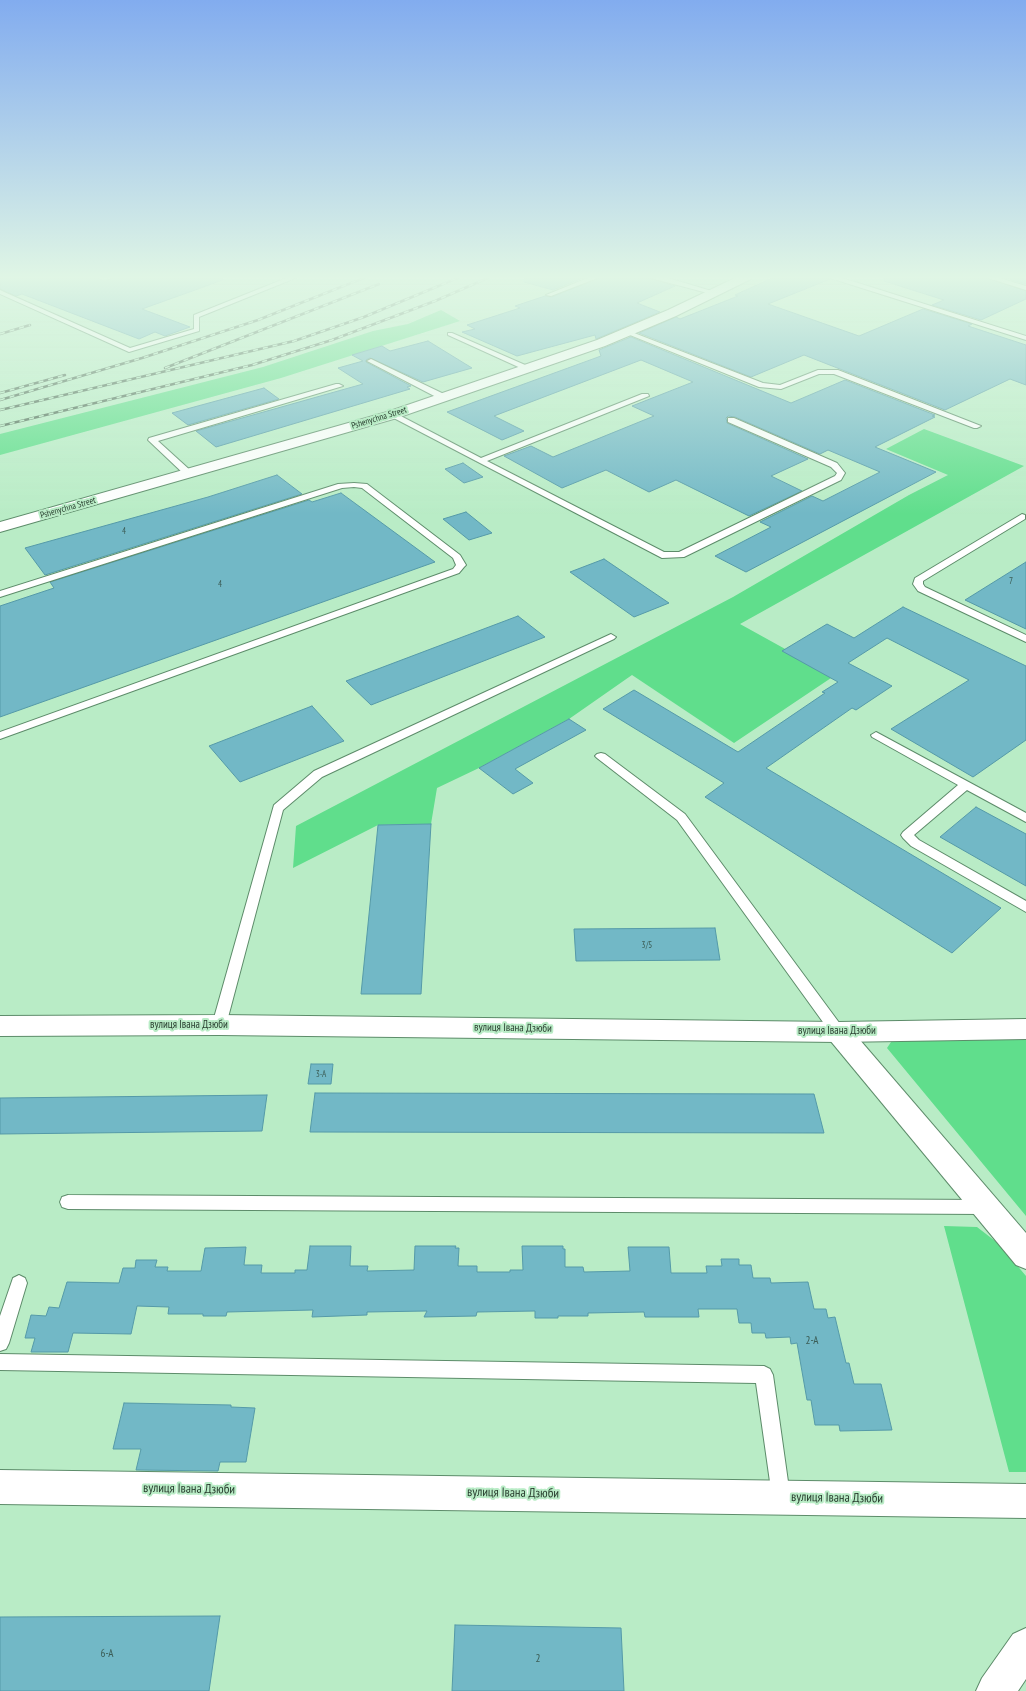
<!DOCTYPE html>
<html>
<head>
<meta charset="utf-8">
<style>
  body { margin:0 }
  canvas { display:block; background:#b9ecc6 }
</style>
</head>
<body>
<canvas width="1026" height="1691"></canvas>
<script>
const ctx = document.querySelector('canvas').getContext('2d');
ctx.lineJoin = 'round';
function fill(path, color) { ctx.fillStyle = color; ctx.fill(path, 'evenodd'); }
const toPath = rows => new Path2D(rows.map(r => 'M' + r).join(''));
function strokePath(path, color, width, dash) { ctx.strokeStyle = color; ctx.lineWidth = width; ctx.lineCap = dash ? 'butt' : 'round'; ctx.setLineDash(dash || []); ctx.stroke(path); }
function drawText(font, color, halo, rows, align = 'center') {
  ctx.font = font + ' "PT Sans Narrow",sans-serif'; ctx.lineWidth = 4; ctx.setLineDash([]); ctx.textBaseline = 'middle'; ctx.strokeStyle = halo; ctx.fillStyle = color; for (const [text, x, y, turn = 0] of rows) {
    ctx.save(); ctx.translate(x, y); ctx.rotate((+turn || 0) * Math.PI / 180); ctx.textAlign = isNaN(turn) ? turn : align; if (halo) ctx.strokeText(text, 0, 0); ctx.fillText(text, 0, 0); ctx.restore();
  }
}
const green = toPath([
  [441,310,460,321,281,378,0,455,0,434,263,367,373,331,408,324],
  [924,429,1024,466,740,624,834,676,734,743,632,675,569,719,479,768,437,788,431,824,378,825,293,868,296,826,733,597,909,495,948,475,886,449],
  [1026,1036,1026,1216,887,1048,893,1039],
  [944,1226,977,1227,999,1244,1026,1276,1026,1472,1009,1472]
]);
const building = toPath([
  [0,277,95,277,105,281,116,277,223,277,223,280,142,309,190,327,165,336,155,332,139,339,22,294,16,296,0,289,0,277],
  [524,277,585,277,553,290,524,282,524,277],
  [601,277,646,277,675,286,637,303,660,312,596,339,595,335,517,356,462,332,475,329,467,325,520,308,515,306,545,296,552,297,601,277],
  [778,277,826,277,830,279,768,304,859,336,923,309,972,324,968,326,1026,345,1026,385,1010,379,945,410,804,355,751,377,639,333,676,317,680,319,738,296,735,295,772,278,778,277],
  [885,277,984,277,1026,291,1026,299,981,320,932,305,944,300,884,281,885,277],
  [1002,277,1026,277,1026,284,1002,277],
  [631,337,791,403,845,380,935,415,932,416,935,417,875,447,936,472,746,572,715,556,771,527,760,522,812,496,823,501,880,472,828,450,820,454,735,417,728,416,726,418,727,423,808,459,771,476,802,491,749,516,676,480,649,492,606,470,562,488,504,456,531,446,553,457,654,416,632,406,693,382,641,360,494,416,524,431,502,440,447,412,601,356,599,350,631,337],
  [428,341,472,368,423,382,370,358,366,360,366,362,411,386,407,387,410,389,216,447,196,431,363,384,338,368,363,361,352,355,382,346,390,351,428,341],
  [264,388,279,399,188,425,172,413,264,388],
  [463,463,483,477,464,483,445,469,463,463],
  [277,475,302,494,45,575,25,548,208,497,277,475],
  [341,493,435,562,0,717,0,606,54,588,50,582,309,500,312,502,341,493],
  [466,512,492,533,469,540,443,519,466,512],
  [604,559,669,603,634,617,570,572,604,559],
  [1026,562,1026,629,965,600,1026,562],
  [903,607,1026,666,1026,740,973,777,891,729,969,680,887,638,848,663,892,686,856,710,852,708,766,768,1001,908,952,953,705,797,724,783,603,709,634,690,738,752,825,693,822,692,838,682,782,651,827,624,854,638,903,607],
  [518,616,545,637,371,705,346,681,518,616],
  [312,706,344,741,240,782,209,746,312,706],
  [569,719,586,730,515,769,533,783,513,794,479,768,569,719],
  [976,807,1026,834,1026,886,940,837,976,807],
  [431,824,421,994,361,994,378,825,431,824],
  [715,928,720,960,576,961,574,929,715,928],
  [311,1064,333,1064,331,1084,308,1084,311,1064],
  [315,1093,814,1094,824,1133,310,1132,315,1093],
  [267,1095,262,1131,0,1134,0,1098,267,1095],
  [310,1246,351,1246,350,1266,368,1266,367,1271,414,1270,415,1246,456,1246,455,1248,459,1248,458,1266,477,1266,477,1272,510,1272,510,1270,523,1270,522,1246,563,1246,563,1249,565,1249,565,1267,583,1267,584,1272,630,1271,628,1247,669,1247,671,1273,707,1273,706,1266,722,1266,721,1259,739,1259,739,1265,751,1265,753,1278,770,1278,771,1283,808,1282,814,1309,826,1309,828,1318,835,1317,846,1363,849,1363,854,1384,881,1384,892,1430,840,1431,839,1425,815,1425,811,1400,807,1400,797,1343,791,1344,790,1337,766,1338,765,1333,752,1333,751,1323,739,1323,737,1309,698,1309,699,1317,645,1317,644,1312,588,1313,588,1316,558,1316,558,1318,535,1318,535,1311,477,1312,476,1316,424,1317,427,1311,367,1312,367,1315,312,1317,313,1310,227,1312,226,1316,203,1316,203,1314,168,1314,169,1307,137,1306,131,1334,73,1333,68,1352,31,1352,35,1338,25,1338,31,1315,46,1316,49,1307,59,1308,67,1282,119,1283,123,1268,135,1268,136,1260,157,1260,155,1267,168,1267,167,1271,201,1271,205,1248,246,1247,244,1265,262,1265,261,1273,295,1273,295,1270,307,1270,310,1246],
  [124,1403,231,1405,231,1407,255,1408,246,1462,220,1462,218,1471,136,1470,141,1449,113,1449,124,1403],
  [220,1616,209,1691,0,1691,0,1617,220,1616],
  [455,1625,621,1628,624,1691,452,1691,455,1625]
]);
const service = toPath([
  [289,277,298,277,199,317,199,331,129,352,0,294,0,290,2,291,130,348,194,329,194,315,289,277],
  [590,277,600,277,551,296,546,295,590,277],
  [647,277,665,277,718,293,715,295,647,277],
  [827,277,838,277,855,282,1026,336,1026,340,827,277],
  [985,277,996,277,1026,286,1026,290,985,277],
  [625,331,629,331,763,383,780,385,818,370,838,370,981,426,977,428,974,428,834,374,819,374,781,389,759,387,625,333,625,331],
  [448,333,452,333,532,368,528,370,525,370,448,335,448,333],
  [371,359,446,395,447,397,446,399,440,399,369,362,367,361,371,359],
  [336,384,339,384,343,386,158,441,191,471,191,475,185,475,148,440,149,438,336,384],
  [642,394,648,394,649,396,487,461,664,552,679,552,835,476,837,473,831,467,728,422,728,418,734,418,837,463,845,473,841,480,684,557,662,558,388,415,392,413,395,413,481,458,642,394],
  [354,483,367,484,460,555,466,565,464,567,459,573,0,739,0,732,453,569,456,565,453,558,362,488,354,487,342,488,0,597,0,591,338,484,354,483],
  [1022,514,1025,515,1025,519,923,581,923,584,925,587,1026,635,1026,642,918,591,913,584,915,578,1022,514],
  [611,634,616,637,614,639,322,777,283,810,226,1025,224,1029,219,1030,214,1029,212,1025,274,805,314,771,611,634],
  [876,732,1026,813,1026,822,967,790,914,835,919,840,1026,901,1026,912,911,846,903,838,901,835,903,832,958,785,872,737,871,735,876,732],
  [601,753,605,754,685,814,843,1028,845,1032,843,1036,838,1037,833,1036,677,820,597,758,595,756,597,754,601,753],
  [68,1195,985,1200,991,1202,993,1207,991,1212,985,1214,68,1209,62,1207,60,1202,62,1197,68,1195],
  [19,1275,25,1278,27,1283,9,1343,6,1349,0,1351,0,1316,13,1278,19,1275],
  [0,1354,764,1366,770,1369,773,1375,790,1496,788,1503,781,1505,774,1503,772,1496,756,1383,0,1370,0,1354]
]);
const minor = toPath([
  [737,277,752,277,751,279,676,316,605,346,397,418,0,532,0,522,387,412,597,340,668,310,737,277],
  [0,1470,1026,1484,1026,1518,0,1504,0,1470]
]);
const tertiary = toPath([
  [838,1022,847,1025,1026,1233,1026,1269,1016,1265,829,1039,825,1032,829,1025,838,1022]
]);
const secondary = toPath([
  [219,1015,838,1022,1026,1019,1026,1039,838,1042,219,1035,0,1036,0,1016,219,1015],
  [1026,1628,1026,1679,1018,1691,976,1691,982,1678,1013,1634,1026,1628]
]);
const rail = toPath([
  [0,334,30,325],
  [165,368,379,284],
  [0,393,65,375],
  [0,400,142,358,258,320,366,277],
  [0,410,294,341,364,317,460,277],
  [0,426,252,365,332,340,435,301,490,277]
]);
const farStreetnames = [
  ["Pshenychna Street",379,418,-17],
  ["Pshenychna Street",68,508,-16]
];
const numberNames = [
  ["4",124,531],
  ["7",1011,581],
  ["4",220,584],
  ["3/5",647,945],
  ["3-А",321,1074]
];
const streetNames = [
  ["вулиця Івана Дзюби",189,1025],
  ["вулиця Івана Дзюби",513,1028,1],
  ["вулиця Івана Дзюби",837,1031]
];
const nearNumbernames = [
  ["2-А",812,1341],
  ["6-А",107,1654],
  ["2",538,1659]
];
const nearStreetnames = [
  ["вулиця Івана Дзюби",189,1489,1],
  ["вулиця Івана Дзюби",513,1493,1],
  ["вулиця Івана Дзюби",837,1498,1]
];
fill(green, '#60de8c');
fill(building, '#72b8c6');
strokePath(building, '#559aa8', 1);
strokePath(service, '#5d8c6a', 2);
strokePath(minor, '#5d8c6a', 2);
strokePath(tertiary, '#5d8c6a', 2);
strokePath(secondary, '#5d8c6a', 2);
fill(service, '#fff');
fill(minor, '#fff');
fill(tertiary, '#fff');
fill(secondary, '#fff');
strokePath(rail, '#4f6c57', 2.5);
strokePath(rail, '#b9ecc6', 1.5, [5]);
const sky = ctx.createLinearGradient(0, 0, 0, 514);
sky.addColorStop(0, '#82acef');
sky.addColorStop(0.54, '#e0f6e5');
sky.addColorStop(1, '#e0f6e500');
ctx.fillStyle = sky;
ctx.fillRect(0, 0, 1026, 514);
drawText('9px', '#293e2f', '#b9ecc6', farStreetnames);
drawText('9px', '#3b5c55', null, numberNames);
drawText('11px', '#293e2f', '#b9ecc6', streetNames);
drawText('11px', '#3b5c55', null, nearNumbernames);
drawText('13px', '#293e2f', '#b9ecc6', nearStreetnames);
</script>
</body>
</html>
